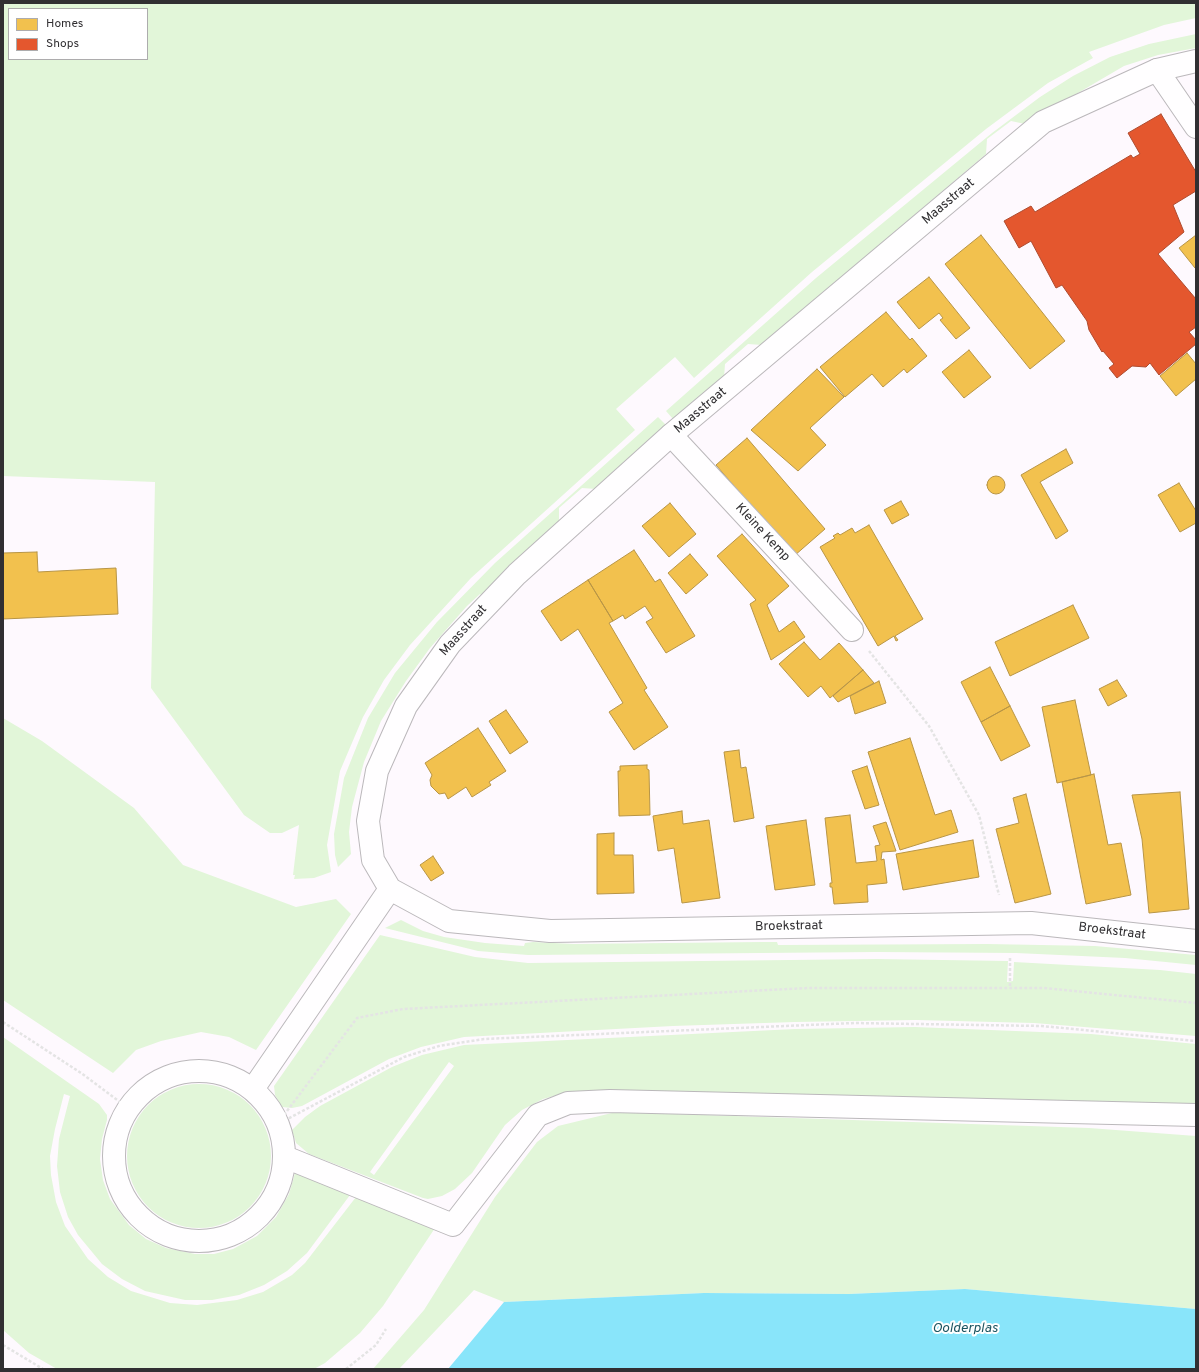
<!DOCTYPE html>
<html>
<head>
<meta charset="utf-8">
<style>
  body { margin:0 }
  #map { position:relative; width:1199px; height:1372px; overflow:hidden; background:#fef9fe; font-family:Overpass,sans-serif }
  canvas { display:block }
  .frame { position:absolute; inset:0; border:4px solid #312f32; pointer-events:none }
  .legend { position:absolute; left:8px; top:8px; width:140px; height:52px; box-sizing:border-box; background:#fff; border:1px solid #adacad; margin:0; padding:5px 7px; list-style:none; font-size:12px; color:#312f32 }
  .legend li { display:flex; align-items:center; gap:8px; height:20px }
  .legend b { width:20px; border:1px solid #adacad }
</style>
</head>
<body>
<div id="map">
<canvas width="1199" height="1372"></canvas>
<div class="frame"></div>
<ul class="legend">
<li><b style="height:11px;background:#f2c14e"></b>Homes</li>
<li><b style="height:11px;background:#e4572e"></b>Shops</li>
</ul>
</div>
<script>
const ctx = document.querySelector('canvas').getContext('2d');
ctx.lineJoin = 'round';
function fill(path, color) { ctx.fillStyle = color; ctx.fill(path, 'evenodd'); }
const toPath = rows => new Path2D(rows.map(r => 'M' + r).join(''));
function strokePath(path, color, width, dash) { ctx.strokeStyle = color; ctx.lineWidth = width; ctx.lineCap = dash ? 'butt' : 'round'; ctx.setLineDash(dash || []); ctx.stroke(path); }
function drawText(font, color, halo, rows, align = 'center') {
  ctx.font = font + ' Overpass,sans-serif'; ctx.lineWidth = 4; ctx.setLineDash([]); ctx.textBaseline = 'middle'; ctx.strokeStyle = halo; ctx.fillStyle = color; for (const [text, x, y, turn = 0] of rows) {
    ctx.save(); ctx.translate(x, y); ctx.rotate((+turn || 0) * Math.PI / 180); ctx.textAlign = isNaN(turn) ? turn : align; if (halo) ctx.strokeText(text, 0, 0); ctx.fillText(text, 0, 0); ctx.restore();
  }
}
const green = toPath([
  [3,3,1196,3,1196,18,1164,25,1089,52,1093,58,1048,83,986,129,812,272,694,378,675,357,616,409,635,430,471,578,410,645,384,680,363,717,340,771,327,845,331,872,314,878,294,879,295,875,293,875,299,825,282,833,270,833,244,815,151,688,155,482,3,476],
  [9,9,147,9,147,59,9,59],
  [1196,34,1196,48,1158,55,1124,66,1025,124,1011,121,987,139,986,154,762,345,748,344,725,364,724,378,699,396,673,419,666,411,816,278,992,133,1040,97,1073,76,1110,57,1149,44],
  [658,417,666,425,596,489,582,488,559,508,559,523,481,595,480,594,467,606,430,648,406,681,381,721,364,762,352,807,349,832,351,854,338,867,335,855,334,834,344,778,368,718,395,673,437,622,495,563],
  [3,718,42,741,134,808,183,865,296,907,336,899,351,914,256,1050,229,1037,201,1032,161,1041,136,1050,113,1073,3,1000],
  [401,920,423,931,444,937,485,943,524,946,525,943,533,942,574,944,762,942,777,942,778,945,987,944,1095,946,1196,955,1196,965,1125,958,1016,953,877,952,528,955,478,951,385,928],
  [380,935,475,957,528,963,877,959,1008,961,1007,982,1013,981,1014,962,1160,970,1196,974,1196,1036,1034,1023,916,1020,795,1022,673,1026,464,1037,421,1047,389,1059,302,1106,292,1108,282,1107,275,1095,274,1086],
  [915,1027,1091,1034,1196,1044,1196,1114,577,1094,554,1096,543,1099,522,1110,505,1125,472,1173,455,1189,442,1196,428,1199,423,1198,309,1154,296,1143,292,1130,305,1117,320,1106,392,1067,422,1055,464,1045,795,1029],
  [449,1062,454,1066,374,1175,370,1172],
  [3,1037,99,1104,107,1115,107,1120,102,1139,100,1159,103,1180,110,1199,129,1225,146,1239,166,1248,195,1254,214,1254,233,1249,257,1236,276,1217,289,1194,295,1173,350,1195,307,1253,287,1271,264,1285,239,1295,212,1300,185,1300,145,1291,122,1279,102,1264,78,1235,68,1217,60,1192,57,1166,59,1139,70,1096,64,1094,55,1129,50,1156,51,1175,56,1202,65,1226,88,1259,108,1277,131,1291,170,1303,197,1305,237,1300,263,1292,292,1275,305,1263,356,1197,435,1228,383,1306,360,1333,325,1363,314,1369,57,1369,29,1353,3,1330],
  '127 1156a72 72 0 1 1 144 0a72 72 0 1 1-144 0Z',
  [616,1112,1089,1128,1196,1136,1196,1309,965,1289,849,1294,704,1293,504,1302,474,1290,399,1369,373,1369,424,1310,495,1197,537,1142,558,1126]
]);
const water = toPath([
  [965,1289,1196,1309,1196,1369,448,1369,504,1302,704,1293,849,1294]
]);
const homes = toPath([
  [981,235,1065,341,1030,369,945,264,981,235],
  [1196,235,1196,267,1195,268,1179,248,1196,235],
  [929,277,970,328,956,339,940,320,943,318,939,313,919,329,897,302,929,277],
  [886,312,910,340,912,338,927,356,907,373,904,369,883,387,872,374,845,397,820,367,886,312],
  [969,350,991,377,964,398,942,372,969,350],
  [1187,353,1196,364,1196,379,1176,396,1160,376,1187,353],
  [817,369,844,397,810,428,826,445,798,471,751,430,817,369],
  [747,438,825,529,794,556,716,465,747,438],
  [1066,449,1073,463,1040,482,1068,531,1056,539,1021,475,1066,449],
  '987 485a9 9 0 1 1 18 0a9 9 0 1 1-18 0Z',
  [1179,483,1196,511,1196,523,1180,532,1158,495,1179,483],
  [901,501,909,515,892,524,884,510,901,501],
  [670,503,696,534,669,557,642,526,670,503],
  [869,525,923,619,895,636,898,640,896,641,894,636,878,646,820,547,835,538,833,536,838,533,840,535,852,528,855,533,869,525],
  [742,534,789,586,767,605,779,632,794,621,805,637,771,660,750,604,756,600,717,556,742,534],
  [634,550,655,582,660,579,695,636,666,653,646,622,653,618,645,606,625,619,623,615,613,621,588,580,634,550],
  [37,552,38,572,116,568,118,614,3,619,3,553,37,552],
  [690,554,708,575,686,594,668,573,690,554],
  [588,580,613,621,609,623,647,688,644,690,668,727,634,750,609,712,623,703,578,629,561,641,541,611,588,580],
  [1073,605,1089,638,1010,676,995,642,1073,605],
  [804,642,820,660,839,643,863,670,830,698,821,686,808,697,779,664,804,642],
  [990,667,1010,706,981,722,961,682,990,667],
  [863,670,874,683,838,702,833,696,863,670],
  [1117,680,1127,696,1108,706,1099,689,1117,680],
  [879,681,886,703,855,714,850,696,879,681],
  [1075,700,1091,775,1057,783,1042,707,1075,700],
  [1010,706,1030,746,1001,761,981,722,1010,706],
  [506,710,528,742,510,754,489,721,506,710],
  [478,728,506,771,489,782,491,785,472,797,466,787,448,799,445,793,439,794,431,786,430,780,432,775,425,763,478,728],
  [910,738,935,815,951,810,958,832,900,850,868,752,910,738],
  [739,750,741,768,746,767,754,818,734,822,724,752,739,750],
  [647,765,647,769,649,770,650,815,619,816,618,771,620,771,620,766,647,765],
  [867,766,879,805,865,809,852,771,867,766],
  [1094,774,1108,845,1121,843,1131,895,1086,904,1062,782,1094,774],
  [1180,792,1189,909,1149,913,1142,839,1132,795,1180,792],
  [1026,794,1051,894,1015,903,996,829,1019,823,1013,798,1026,794],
  [682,811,683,824,709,820,720,898,682,903,674,848,658,851,653,816,682,811],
  [850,815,856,863,877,861,875,846,880,845,873,826,886,822,896,851,882,852,881,860,884,859,887,883,867,885,868,902,834,904,832,887,830,887,830,883,832,883,825,818,850,815],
  [806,820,815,885,775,890,766,826,806,820],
  [614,833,614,855,633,855,634,893,597,894,597,834,614,833],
  [973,840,979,877,903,890,896,854,973,840],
  [433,856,444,873,431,881,420,865,433,856]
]);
const shops = toPath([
  [1161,114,1196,172,1196,191,1173,205,1184,232,1158,254,1196,299,1196,327,1189,332,1196,340,1196,344,1159,375,1150,363,1146,367,1132,366,1117,378,1109,368,1114,364,1103,351,1102,352,1089,330,1087,321,1062,285,1056,288,1031,241,1019,248,1004,221,1031,206,1035,212,1131,155,1133,158,1140,154,1128,133,1161,114]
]);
const path = toPath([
  [869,651,929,726,979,815,999,895],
  [1010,958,1010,988],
  [3,1022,81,1073,128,1108],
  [278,1123,357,1018,403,1009,807,988,1044,988,1196,1003],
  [280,1123,404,1057,439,1046,484,1039,854,1023,1042,1026,1196,1041],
  [3,1345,43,1369],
  [346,1369,376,1345,386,1329]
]);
const minor = toPath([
  [1157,70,1196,127],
  [671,435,852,630],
  '114 1156a85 85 0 1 1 170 0a85 85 0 1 1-170 0Z',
  [253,1089,390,889],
  [285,1157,453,1225,538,1115,568,1103,610,1101,1196,1115]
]);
const tertiary = toPath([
  [1196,61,1157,70,1043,122,671,435,517,574,450,644,406,706,377,771,368,821,373,860,390,889,449,921,550,931,1031,923,1196,941]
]);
const streetNames = [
  ["Maasstraat",949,202,-40],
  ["Maasstraat",701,411,-40],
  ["Kleine Kemp",762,533,47],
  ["Maasstraat",464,631,-48],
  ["Broekstraat",789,927,-1],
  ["Broekstraat",1112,932,7]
];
const waterNames = [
  ["Oolderplas",965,1329]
];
fill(green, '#e2f6d9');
fill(water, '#89e5fa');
fill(homes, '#f2c14e');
strokePath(homes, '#b89546', 1);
fill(shops, '#e4572e');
strokePath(shops, '#ae4b2f', 1);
strokePath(minor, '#bbb8bb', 24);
strokePath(tertiary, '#bbb8bb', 24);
strokePath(path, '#e4e4e4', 2.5, [3, 2]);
strokePath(minor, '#fffeff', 22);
strokePath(tertiary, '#fffeff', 22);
drawText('13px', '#312f32', '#fff', streetNames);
drawText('italic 14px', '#1c5460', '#fff', waterNames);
</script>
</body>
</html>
